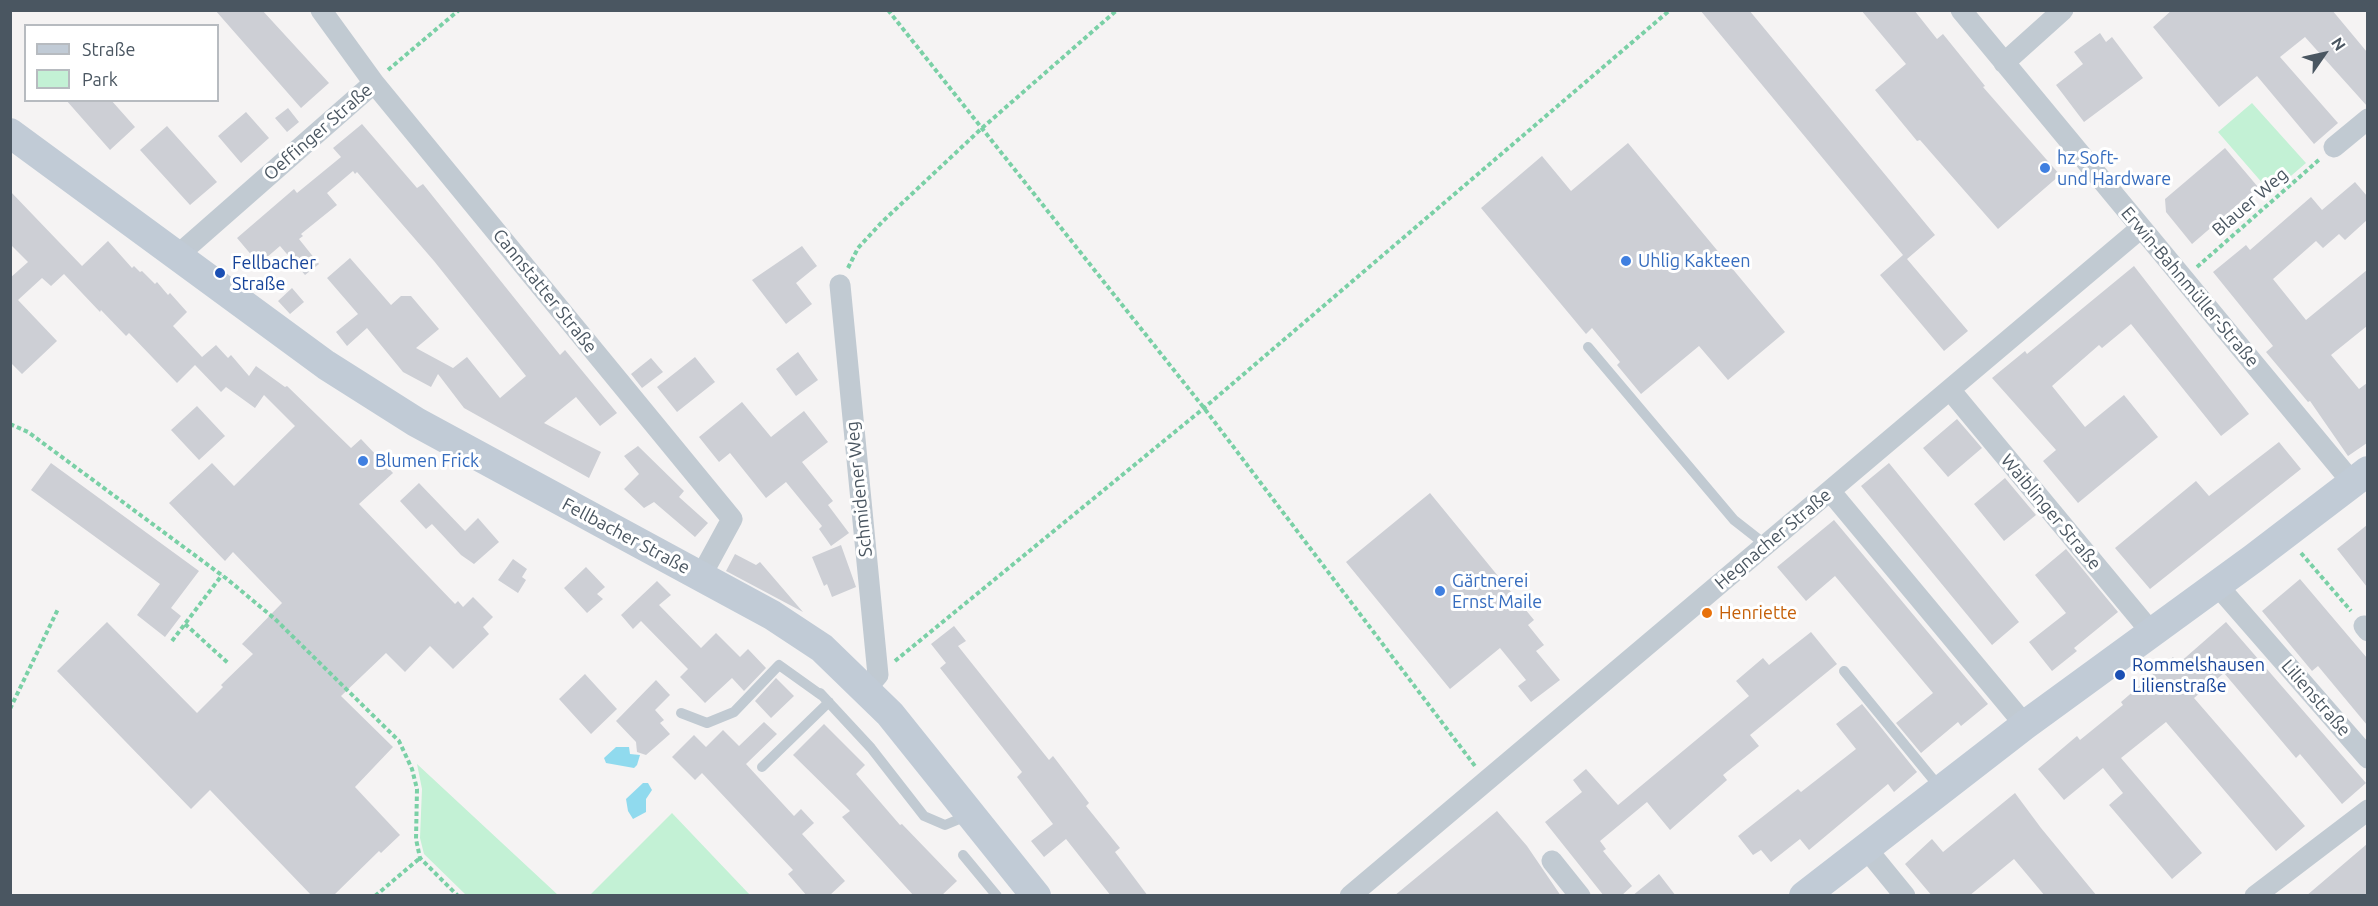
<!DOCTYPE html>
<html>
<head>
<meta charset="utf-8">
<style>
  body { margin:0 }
  #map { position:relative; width:2378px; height:906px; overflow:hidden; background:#f5f3f3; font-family:Ubuntu,sans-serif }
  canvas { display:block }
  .frame { position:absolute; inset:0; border:12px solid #4a5661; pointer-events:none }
  .legend { position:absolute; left:24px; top:24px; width:195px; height:78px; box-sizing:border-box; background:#fff; border:2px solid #b7bbc0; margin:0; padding:8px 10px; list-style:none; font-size:18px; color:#4a5661 }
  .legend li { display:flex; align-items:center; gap:12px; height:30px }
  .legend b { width:30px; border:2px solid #b7bbc0 }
  .north { position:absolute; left:2294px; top:24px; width:60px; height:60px; -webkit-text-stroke:4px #fff; paint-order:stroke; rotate:56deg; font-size:16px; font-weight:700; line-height:24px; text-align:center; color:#4a5661 }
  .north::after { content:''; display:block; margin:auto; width:21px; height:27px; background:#4a5661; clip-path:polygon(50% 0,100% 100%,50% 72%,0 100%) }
</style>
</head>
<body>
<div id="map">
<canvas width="2378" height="906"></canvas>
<div class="frame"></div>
<ul class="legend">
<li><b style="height:8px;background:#c1cbd6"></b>Straße</li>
<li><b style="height:16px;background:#c3f1d5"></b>Park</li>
</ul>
<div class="north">N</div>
</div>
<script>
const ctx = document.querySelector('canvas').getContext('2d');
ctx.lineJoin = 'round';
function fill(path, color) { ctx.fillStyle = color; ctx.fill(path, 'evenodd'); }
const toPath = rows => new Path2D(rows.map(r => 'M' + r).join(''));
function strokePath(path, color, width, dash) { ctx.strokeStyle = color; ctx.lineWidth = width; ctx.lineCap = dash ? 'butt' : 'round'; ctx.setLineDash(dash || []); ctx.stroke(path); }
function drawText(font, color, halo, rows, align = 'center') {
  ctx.font = font + ' Ubuntu,sans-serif'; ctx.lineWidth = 6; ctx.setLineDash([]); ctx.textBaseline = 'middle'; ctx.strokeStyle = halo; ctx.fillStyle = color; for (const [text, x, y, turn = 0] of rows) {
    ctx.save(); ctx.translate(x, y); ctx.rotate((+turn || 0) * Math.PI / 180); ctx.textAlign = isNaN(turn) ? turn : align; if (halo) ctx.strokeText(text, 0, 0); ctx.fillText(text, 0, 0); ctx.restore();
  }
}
const green = toPath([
  [2252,103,2306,163,2271,193,2218,132],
  [417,764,558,895,466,895,424,854,420,838,422,789],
  [672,813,750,895,590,895]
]);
const water = toPath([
  [616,747,629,747,630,754,640,755,637,765,634,768,606,763,604,758],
  [643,783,648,783,652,790,646,799,646,812,633,819,628,811,626,799]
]);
const building = toPath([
  [215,10,262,10,329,83,301,108],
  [1700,10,1749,10,1935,235,1907,259,1968,331,1944,351,1880,275,1903,255],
  [1861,10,1914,10,1937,39,1943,34,1985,86,1983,87,2060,175,1998,229,1920,140,1917,141,1875,90,1906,64],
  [2172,10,2332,10,2367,52,2367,106,2305,37,2280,57,2338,123,2314,144,2257,76,2219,107,2153,27],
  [2100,33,2106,42,2112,37,2143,78,2084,122,2056,85,2083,64,2074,52],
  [66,100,111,100,135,127,110,150],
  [288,108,299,122,287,132,275,118],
  [246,112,269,138,241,163,218,136],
  [362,124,417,188,423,184,560,355,565,350,617,413,600,426,576,397,544,423,601,452,589,478,464,408,438,374,431,387,403,372,367,328,347,346,336,332,358,314,327,278,350,258,391,305,401,296,411,296,439,329,416,348,453,368,467,357,500,398,526,376,434,261,357,172,355,174,353,171,327,193,337,205,301,234,303,236,299,239,319,264,305,275,280,246,259,264,237,238,294,189,297,193,341,157,333,148],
  [167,126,217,182,190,205,140,150],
  [1628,143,1785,332,1728,380,1699,346,1641,394,1617,365,1620,362,1592,328,1586,334,1481,208,1542,156,1571,191],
  [2225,148,2258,187,2192,244,2166,212,2165,199],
  [2355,182,2367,196,2367,220,2345,240,2339,234,2323,248,2316,241,2273,279,2306,320,2367,270,2367,326,2331,355,2359,389,2367,383,2367,443,2348,456,2310,401,2308,402,2266,352,2273,346,2213,272,2246,245,2250,250,2311,197,2322,210],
  [10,191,82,266,108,241,132,268,134,266,140,272,142,271,155,284,157,282,168,295,170,293,187,312,173,326,202,357,216,345,228,358,231,355,249,376,256,366,285,387,287,386,351,448,361,439,393,473,359,504,455,604,458,601,463,607,473,597,493,617,483,627,489,634,453,669,430,646,405,672,386,653,341,696,393,747,355,787,400,835,381,853,379,851,333,896,312,896,210,790,191,809,57,671,107,622,197,713,223,687,221,685,253,654,242,644,282,603,233,552,225,561,169,503,212,463,234,486,295,426,264,395,255,408,226,387,221,392,195,365,177,383,129,333,126,336,101,310,100,312,64,274,51,286,42,278,18,300,57,341,22,374,10,362,10,278,28,262,10,244],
  [802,246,817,266,796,283,812,304,786,324,752,280],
  [2134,266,2249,414,2221,436,2131,324,2102,348,2099,345,2052,386,2085,427,2124,395,2158,437,2078,503,2043,461,2056,450,1992,378,2025,351,2027,354],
  [292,288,304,302,290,314,278,301],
  [798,352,818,380,796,396,776,369],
  [695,357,715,382,677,412,657,387],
  [651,358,663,372,642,388,631,374],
  [742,402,771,437,804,411,828,442,802,462,833,501,828,505,849,533,831,546,819,529,822,526,786,482,766,498,730,453,719,462,699,437],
  [197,406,225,436,199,460,171,430],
  [1957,419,1982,448,1948,477,1923,448],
  [2279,442,2301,469,2150,589,2115,548,2196,481,2209,496],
  [638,446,684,491,679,497,708,523,695,537,654,502,644,508,624,489,639,474,624,456],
  [51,463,199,571,171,608,181,616,165,637,137,615,160,584,31,490],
  [1889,463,2019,622,1992,645,1861,486],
  [2005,478,2036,515,2004,541,1974,504],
  [419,483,465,531,478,518,499,542,474,564,461,555,432,524,426,529,400,501],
  [1430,493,1534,620,1528,625,1544,645,1536,651,1560,680,1531,702,1518,686,1526,680,1500,648,1450,689,1346,562],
  [1834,520,1988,704,1961,726,1958,722,1921,753,1896,723,1933,693,1835,576,1806,601,1777,567],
  [2367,525,2367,587,2337,549],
  [841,545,856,587,832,597,827,584,824,586,812,557],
  [2066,549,2118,612,2074,648,2077,651,2052,671,2029,642,2066,613,2035,575],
  [735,554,756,565,760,562,803,612,726,571],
  [513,559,527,569,522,577,526,580,518,593,498,580],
  [586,567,605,587,597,594,603,599,587,613,564,588],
  [2300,579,2367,658,2367,725,2318,666,2312,671,2262,611],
  [657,581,671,595,659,605,701,648,716,633,740,657,748,649,766,668,744,691,732,678,705,703,680,677,688,669,641,621,633,629,621,615],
  [2226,622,2366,783,2342,804,2300,754,2296,758,2224,673,2194,698,2305,826,2276,851,2166,722,2121,758,2202,853,2172,879,2109,805,2123,793,2103,768,2064,800,2038,769,2077,736,2080,740,2123,705,2121,702,2173,657,2178,664],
  [954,626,966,641,958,646,1049,760,1053,756,1089,803,1086,806,1120,848,1115,852,1148,896,1111,896,1066,839,1044,857,1031,841,1053,824,1017,777,1022,772,940,668,946,663,931,644],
  [1811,632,1837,664,1750,735,1759,746,1723,775,1727,780,1670,830,1647,802,1600,841,1606,849,1603,851,1632,886,1621,896,1604,896,1545,822,1582,792,1573,780,1586,769,1618,805,1749,696,1736,681,1763,658,1769,665],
  [585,674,617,709,591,734,559,699],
  [776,678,794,696,771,718,755,701],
  [656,680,670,695,655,710,664,720,660,723,670,734,646,755,637,752,636,742,616,721],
  [1862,704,1917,772,1894,792,1888,784,1809,850,1800,839,1771,862,1761,850,1753,855,1738,836,1798,789,1801,792,1856,749,1836,724],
  [764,722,777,734,746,764,794,816,801,809,814,823,802,834,845,881,829,896,807,896,788,874,793,870,702,773,695,780,672,757,694,735,706,747,723,730,739,746],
  [824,724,865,765,856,774,900,825,902,824,957,881,941,896,914,896,842,817,850,811,793,755],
  [2015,793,2041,828,2097,896,2045,896,2014,859,1969,896,1932,896,1905,864,1932,839,1943,852],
  [1497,811,1527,846,1561,896,1394,896],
  [2367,844,2367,896,2306,896],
  [1659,874,1676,896,1632,896]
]);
const path = toPath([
  [888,10,1204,408,1475,766],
  [388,70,459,10],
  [2197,267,2320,159],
  [848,268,858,248,882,222,981,129,1117,10],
  [10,424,28,432,227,579,275,619,399,741,412,769,417,789,416,839,420,858,458,896],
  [2301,553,2351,611],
  [185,624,228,663],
  [172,641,222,575],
  [895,661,1204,408,1670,10],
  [10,709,58,609],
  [375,896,420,858]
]);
const lane = toPath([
  [1588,347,1734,520,1766,545],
  [1844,671,1941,789],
  [820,693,871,748,924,816,945,825,969,815],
  [681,713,707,723,734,712,779,665,821,695],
  [762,767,829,702],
  [963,855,997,896]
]);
const street = toPath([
  [321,10,374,83,732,519,701,576],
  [1961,10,2351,481],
  [2004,63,2063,10],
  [2334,147,2368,119],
  [178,255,374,83],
  [840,285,878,675,866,689],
  [1951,391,2152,633],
  [1830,491,2025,725],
  [2217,585,2368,758],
  [2364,626,2368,631],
  [1865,847,1905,896],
  [1552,861,1580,896],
  [1350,896,2141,228],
  [2255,896,2368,810]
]);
const secondary = toPath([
  [10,133,326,365,416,422,772,615,822,648,890,714,1036,896],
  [1804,896,2025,725,2254,558,2368,471]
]);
const markers = [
  [2045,168,6,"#3f7fe0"],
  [1626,261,6,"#3f7fe0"],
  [220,273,6,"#1a4fb4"],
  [363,461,6,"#3f7fe0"],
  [1440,591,6,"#3f7fe0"],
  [1707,613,6,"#e8710a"],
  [2120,675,6,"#1a4fb4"]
];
const streetNames = [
  ["Oeffinger Straße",318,132,-41],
  ["Blauer Weg",2250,202,-41],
  ["Erwin-Bahnmüller-Straße",2190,287,50],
  ["Cannstatter Straße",545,291,51],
  ["Schmidener Weg",859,489,-96],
  ["Waiblinger Straße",2051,512,50],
  ["Fellbacher Straße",626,536,28],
  ["Hegnacher Straße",1773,539,-40],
  ["Lilienstraße",2316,698,49]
];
const shopNames = [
  ["hz Soft-",2057,158],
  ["und Hardware",2057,179],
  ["Uhlig Kakteen",1638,261],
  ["Blumen Frick",375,461],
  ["Gärtnerei",1452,581],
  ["Ernst Maile",1452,602]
];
const transitNames = [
  ["Fellbacher",232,263],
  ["Straße",232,284],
  ["Rommelshausen",2132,665],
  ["Lilienstraße",2132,686]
];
const foodNames = [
  ["Henriette",1719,613]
];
fill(green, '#c3f1d5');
fill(water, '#90daee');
fill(building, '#cdcfd5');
strokePath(path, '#7ad0a6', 4, [4.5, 3]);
strokePath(lane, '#c1cad2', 10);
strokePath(street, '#c1cad2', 21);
strokePath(secondary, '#c1cbd6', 30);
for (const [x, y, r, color] of markers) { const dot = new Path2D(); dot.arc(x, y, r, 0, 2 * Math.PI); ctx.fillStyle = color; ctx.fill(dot); strokePath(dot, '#fff', 2); }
drawText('18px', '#4a5661', '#fff', streetNames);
drawText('18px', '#366cbe', '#fff', shopNames, 'left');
drawText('18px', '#164399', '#fff', transitNames, 'left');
drawText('18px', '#c56008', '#fff', foodNames, 'left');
</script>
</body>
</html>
